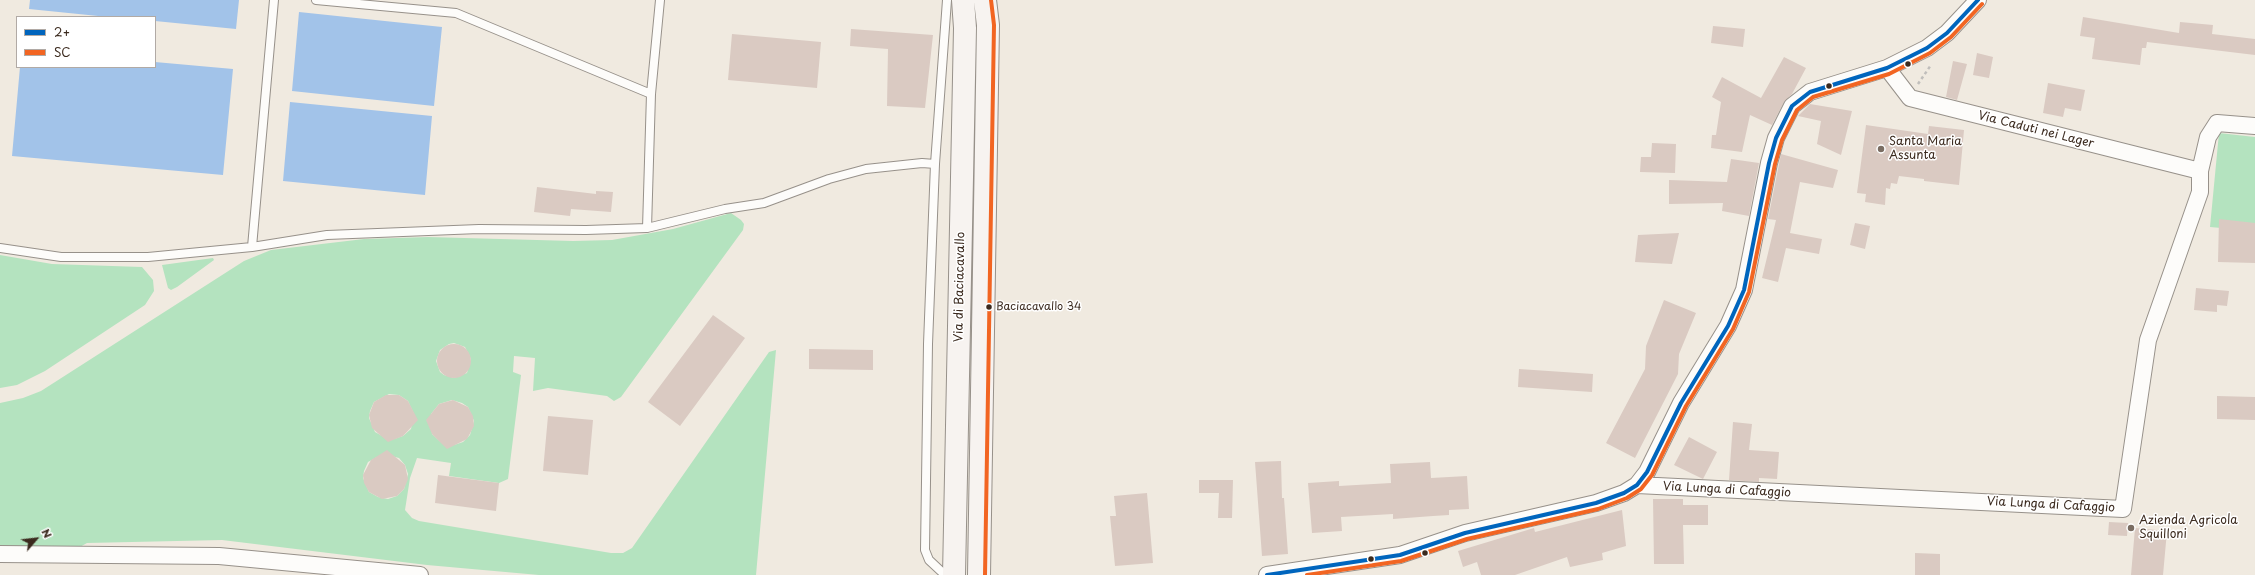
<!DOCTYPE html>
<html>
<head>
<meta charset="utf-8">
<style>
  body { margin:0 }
  #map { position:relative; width:2255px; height:575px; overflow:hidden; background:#f0eae0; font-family:"Playpen Sans",sans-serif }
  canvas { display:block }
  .legend { position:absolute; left:16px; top:16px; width:140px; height:52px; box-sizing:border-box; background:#fff; border:1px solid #b1aaa5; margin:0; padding:5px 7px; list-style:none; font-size:12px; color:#3b2a1e }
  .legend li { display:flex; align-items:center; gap:8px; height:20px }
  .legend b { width:20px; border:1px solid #b1aaa5 }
  .north { position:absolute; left:16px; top:519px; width:40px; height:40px; -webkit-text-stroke:3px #fff; paint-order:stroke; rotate:62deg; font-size:11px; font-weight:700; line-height:16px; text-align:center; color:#3b2a1e }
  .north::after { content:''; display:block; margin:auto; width:14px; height:18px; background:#3b2a1e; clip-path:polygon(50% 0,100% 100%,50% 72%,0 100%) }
</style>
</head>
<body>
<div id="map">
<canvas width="2255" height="575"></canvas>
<ul class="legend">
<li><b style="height:5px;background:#0065bd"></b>2+</li>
<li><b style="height:5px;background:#f26522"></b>SC</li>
</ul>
<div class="north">N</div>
</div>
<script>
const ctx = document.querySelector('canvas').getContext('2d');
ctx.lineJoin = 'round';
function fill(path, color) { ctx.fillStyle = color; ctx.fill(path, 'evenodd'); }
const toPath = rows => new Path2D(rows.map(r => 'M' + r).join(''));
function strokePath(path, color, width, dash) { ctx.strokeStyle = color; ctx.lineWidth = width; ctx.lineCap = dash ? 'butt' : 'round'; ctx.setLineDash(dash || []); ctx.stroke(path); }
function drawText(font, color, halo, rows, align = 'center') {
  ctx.font = font + ' "Playpen Sans",sans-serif'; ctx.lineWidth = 3; ctx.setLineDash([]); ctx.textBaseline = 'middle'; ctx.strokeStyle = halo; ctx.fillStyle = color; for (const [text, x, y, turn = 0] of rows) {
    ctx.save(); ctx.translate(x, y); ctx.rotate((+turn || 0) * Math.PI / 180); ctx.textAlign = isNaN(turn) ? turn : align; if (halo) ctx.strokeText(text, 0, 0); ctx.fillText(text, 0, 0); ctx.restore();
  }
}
const green = toPath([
  [2219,133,2255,137,2255,231,2210,227],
  [731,213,741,220,744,224,743,230,621,397,614,401,607,396,548,388,533,391,535,358,514,356,513,372,521,375,508,479,499,483,449,476,451,463,417,458,410,478,405,510,412,518,419,521,611,553,623,553,632,548,769,352,776,350,756,575,539,575,427,565,222,540,87,543,78,548,0,549,0,403,23,398,41,391,244,261,271,250,364,239,428,237,573,241,612,240,673,229],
  [454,343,465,347,471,359,467,373,454,378,444,375,440,372,436,361,440,350,449,344],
  [389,394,399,395,408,401,414,414,411,429,403,436,394,439,384,437,375,432,369,418,370,411,374,402],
  [452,400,462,403,468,407,474,421,470,435,463,442,454,445,443,444,432,434,431,414,439,404],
  [383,454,399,458,405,465,408,474,404,489,397,496,388,499,378,497,369,492,363,478,364,471,368,462],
  [0,255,52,264,142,267,153,280,154,291,145,305,45,371,17,385,0,388],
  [213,258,214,260,177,287,171,290,168,288,162,265]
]);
const water = toPath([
  [30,0,239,0,236,29,155,21,155,17,108,17,29,9],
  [299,12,442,27,434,106,292,91],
  [155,62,233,69,223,175,12,156,20,67,155,67],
  [290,102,432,116,425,195,283,181]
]);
const building = toPath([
  [2083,17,2179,33,2180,22,2213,25,2212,34,2255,39,2255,55,2147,42,2146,48,2142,48,2140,65,2092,59,2095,38,2080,36],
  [1713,26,1745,29,1743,47,1711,43],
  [851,29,933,35,925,108,887,106,888,49,850,46],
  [732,34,821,42,817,88,728,80],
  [1977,53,1993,57,1989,78,1973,75],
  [1784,57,1806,68,1792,94,1784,102,1772,125,1750,115,1742,152,1711,148,1712,135,1716,135,1721,102,1712,97,1722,77,1761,98],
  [1953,61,1967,64,1957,100,1946,97],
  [2048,83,2085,90,2081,111,2065,108,2063,117,2043,113],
  [1810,104,1852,111,1841,155,1817,144,1821,121,1798,116],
  [1866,125,1928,134,1929,126,1964,130,1959,185,1924,181,1924,179,1899,176,1897,184,1891,183,1890,189,1886,188,1885,205,1865,202,1866,194,1857,193],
  [1652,143,1676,144,1675,173,1640,172,1641,157,1651,157],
  [1781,154,1838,170,1833,188,1800,182,1790,233,1822,239,1819,254,1786,248,1778,282,1762,278,1776,220,1768,219],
  [1731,159,1759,163,1749,216,1722,211,1723,203,1669,204,1669,180,1727,182],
  [537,187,596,194,596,191,613,192,611,212,571,209,570,216,534,212],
  [2219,219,2255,223,2255,263,2218,262],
  [1855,223,1870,226,1865,249,1850,245],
  [1679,233,1672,264,1635,262,1638,235],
  [2196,288,2229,291,2227,306,2217,305,2217,312,2194,310],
  [1664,300,1696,313,1679,354,1678,374,1635,458,1606,443,1645,369,1646,346],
  [713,315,745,338,680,426,648,402],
  '437 361a17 17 0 1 1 34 0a17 17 0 1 1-34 0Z',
  [809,349,873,350,873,370,809,369],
  [1519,369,1593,374,1592,392,1518,387],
  [386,395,399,395,408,401,418,420,403,436,388,442,372,428,369,415,374,402],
  [2217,396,2255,397,2255,420,2217,419],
  [453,400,468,407,473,416,474,426,467,439,447,449,432,434,426,420,439,404],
  [548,416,593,420,588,475,543,471],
  [1733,422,1752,424,1749,450,1779,452,1777,479,1759,478,1759,482,1729,480],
  [1689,437,1717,452,1703,479,1674,465],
  [387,450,405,465,408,479,404,489,397,496,382,499,369,492,364,483,363,475,371,460],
  [1281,461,1282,498,1284,498,1288,554,1262,556,1255,462],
  [1430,462,1431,478,1467,476,1469,509,1449,510,1449,515,1433,516,1393,519,1393,514,1341,517,1342,531,1312,533,1308,483,1339,481,1339,486,1391,483,1390,464],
  [438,475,499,483,496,511,435,503],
  [1199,480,1233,480,1232,518,1218,518,1219,493,1199,493],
  [1147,493,1153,563,1115,566,1110,516,1116,516,1114,496],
  [1653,499,1683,499,1683,505,1708,505,1708,525,1683,525,1684,564,1654,564],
  [1622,510,1626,546,1602,553,1603,560,1570,567,1567,557,1515,575,1481,575,1477,562,1463,567,1458,551,1534,528,1535,532],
  [2109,522,2128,523,2127,536,2108,535],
  [2135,528,2167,531,2163,575,2131,575],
  [1915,553,1940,554,1940,575,1915,575]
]);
const path = toPath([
  [1918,84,1931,65]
]);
const service = toPath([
  [316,0,456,13,651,94],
  [647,228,651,94,660,0],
  [252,247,274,0],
  [0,248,61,257,148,257,252,247,327,235,479,229,586,230,647,228,725,209,764,203,829,179,866,169,922,163,935,164],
  [945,575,929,560,925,550,928,344,935,164,947,0]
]);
const minor = toPath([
  [1887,68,1910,98,2200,171],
  [1637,485,2123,509,2148,340,2200,192,2200,171,2208,137,2217,123,2255,126],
  [0,554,219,556,420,575],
  [1267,575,1400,555,1465,533,1596,503,1624,493,1637,485,1647,472,1681,403,1728,326,1744,290,1769,163,1776,138,1792,106,1810,92,1887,68,1927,48,1947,33,1978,0]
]);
const secondary = toPath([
  [954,575,965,28,963,0],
  [979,575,988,25,985,0]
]);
const bus1 = toPath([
  [1267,575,1400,555,1465,533,1596,503,1624,493,1637,485,1647,472,1681,403,1728,326,1744,290,1769,163,1776,138,1792,106,1810,92,1887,68,1927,48,1947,33,1978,0]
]);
const bus2 = toPath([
  [985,575,994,25,991,0],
  [1307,575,1401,561,1467,539,1598,509,1627,498,1641,489,1652,475,1686,406,1733,329,1749,292,1775,164,1782,140,1797,110,1813,97,1889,74,1930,53,1951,37,1982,4]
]);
const markers = [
  [1908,64,3.5,"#3b2a1e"],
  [1829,86,3.5,"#3b2a1e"],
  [1881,149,4,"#7a6d62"],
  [989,307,3.5,"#3b2a1e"],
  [2131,528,4,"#7a6d62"],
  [1425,553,3.5,"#3b2a1e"],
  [1371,559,3.5,"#3b2a1e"]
];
const busNames = [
  ["Baciacavallo 34",996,307]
];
const streetNames = [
  ["Via Caduti nei Lager",2036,130,14],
  ["Via di Baciacavallo",960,287,-89],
  ["Via Lunga di Cafaggio",1727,490,3],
  ["Via Lunga di Cafaggio",2051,505,3]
];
const poiNames = [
  ["Santa Maria",1889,142],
  ["Assunta",1889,156],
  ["Azienda Agricola",2139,521],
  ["Squilloni",2139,535]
];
fill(green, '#b4e3bf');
fill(water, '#a2c3e9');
fill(building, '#dacac2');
strokePath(service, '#97918a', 10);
strokePath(minor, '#97918a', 18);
strokePath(secondary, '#97918a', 24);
strokePath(path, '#c0bebb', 2.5, [3, 3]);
strokePath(service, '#fdfcfa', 8);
strokePath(minor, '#fdfcfa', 16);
strokePath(secondary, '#f7f3f0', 22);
strokePath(bus1, '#0065bd', 4);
strokePath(bus2, '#f26522', 4);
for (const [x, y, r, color] of markers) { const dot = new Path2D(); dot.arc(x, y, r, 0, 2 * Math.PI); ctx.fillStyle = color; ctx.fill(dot); strokePath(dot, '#fff', 1.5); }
drawText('11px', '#3b2a1e', '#fff', busNames, 'left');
drawText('12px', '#3b2a1e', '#fff', streetNames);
drawText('12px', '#3b2a1e', '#fff', poiNames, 'left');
</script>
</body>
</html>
